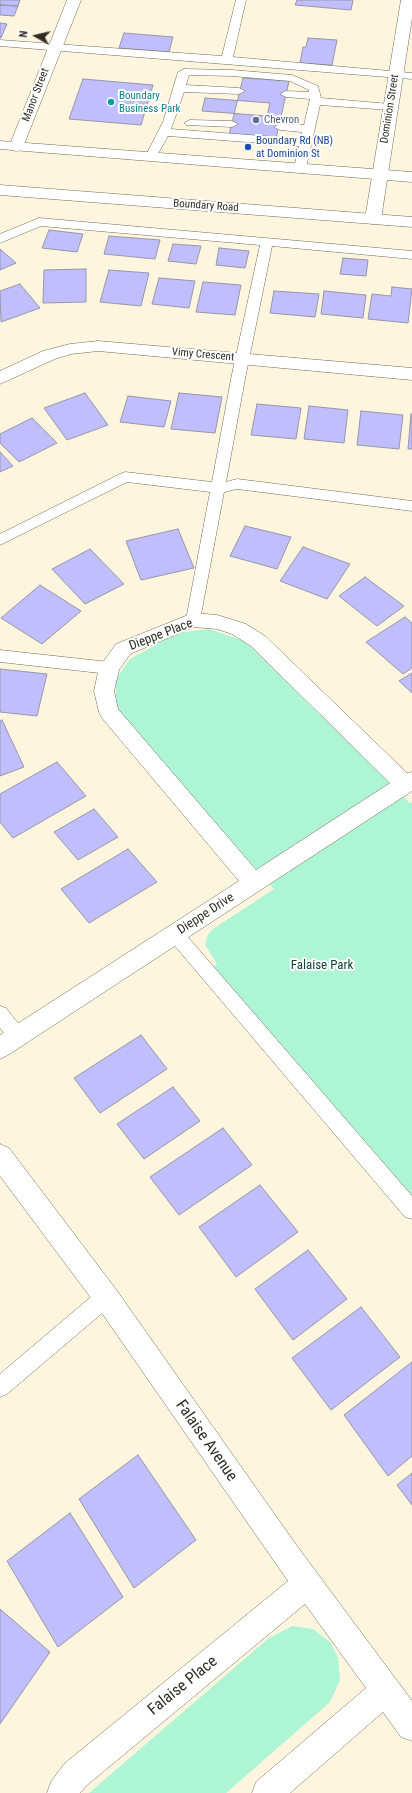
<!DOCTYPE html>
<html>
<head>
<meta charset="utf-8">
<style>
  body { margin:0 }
  #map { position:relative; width:412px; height:1793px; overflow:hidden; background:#fdf5de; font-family:"Roboto Condensed",sans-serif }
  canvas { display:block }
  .north { position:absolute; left:16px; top:16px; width:40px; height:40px; -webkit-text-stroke:3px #fff; paint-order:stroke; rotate:278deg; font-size:11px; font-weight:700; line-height:16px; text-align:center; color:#302d24 }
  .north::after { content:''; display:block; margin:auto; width:14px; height:18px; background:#302d24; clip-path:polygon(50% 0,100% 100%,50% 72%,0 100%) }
</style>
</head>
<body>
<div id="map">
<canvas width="412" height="1793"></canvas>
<div class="north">N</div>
</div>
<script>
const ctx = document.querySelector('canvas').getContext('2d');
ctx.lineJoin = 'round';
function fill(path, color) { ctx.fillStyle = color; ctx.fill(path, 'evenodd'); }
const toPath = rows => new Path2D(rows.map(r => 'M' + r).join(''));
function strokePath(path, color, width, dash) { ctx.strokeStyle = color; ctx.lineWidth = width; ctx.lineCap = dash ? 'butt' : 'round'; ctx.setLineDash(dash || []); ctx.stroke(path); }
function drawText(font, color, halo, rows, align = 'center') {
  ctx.font = font + ' "Roboto Condensed",sans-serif'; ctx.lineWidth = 4; ctx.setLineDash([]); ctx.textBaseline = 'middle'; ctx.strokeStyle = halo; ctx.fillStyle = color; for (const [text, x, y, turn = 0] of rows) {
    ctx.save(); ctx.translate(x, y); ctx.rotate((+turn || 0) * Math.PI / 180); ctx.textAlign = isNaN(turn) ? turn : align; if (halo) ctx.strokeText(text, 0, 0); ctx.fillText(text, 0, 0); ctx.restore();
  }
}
const green = toPath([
  [209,629,245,641,410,803,412,802,412,1210,207,972,217,964,205,945,208,934,213,929,274,889,116,711,116,679,130,659,177,633],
  [292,1626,313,1629,331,1643,338,1658,340,1680,330,1702,226,1793,89,1793,269,1638]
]);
const building = toPath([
  [0,0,20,0,18,6,0,5,0,0],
  [297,0,353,0,351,10,295,5,297,0],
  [0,5,18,6,14,16,0,15,0,5],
  [0,23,7,24,1,38,0,38,0,23],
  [124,33,173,37,169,52,119,48,124,33],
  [308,38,337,40,332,65,300,63,303,47,306,47,308,38],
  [243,78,289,81,276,139,229,135,243,78],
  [83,79,153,85,141,125,69,119,83,79],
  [205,98,270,103,267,116,202,111,205,98],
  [49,230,83,234,77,252,42,248,49,230],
  [109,236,160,240,155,259,104,254,109,236],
  [173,244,201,246,196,264,168,261,173,244],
  [219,248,249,251,245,268,216,265,219,248],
  [0,249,16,263,0,270,0,249],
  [343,258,368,260,366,276,340,274,343,258],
  [86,269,86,302,43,303,44,270,86,269],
  [109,270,149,273,141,306,100,302,109,270],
  [159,278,195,281,189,308,152,304,159,278],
  [203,282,241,285,235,315,196,312,203,282],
  [20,284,40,308,1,322,0,291,20,284],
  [392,287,412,289,408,323,368,319,372,294,391,296,392,287],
  [274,291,319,294,315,317,270,313,274,291],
  [324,291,366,295,363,318,321,314,324,291],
  [85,393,108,425,67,440,44,408,85,393],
  [179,393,222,397,215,433,171,429,179,393],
  [128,396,171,401,164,427,120,422,128,396],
  [257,404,301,408,296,439,251,435,257,404],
  [309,406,348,410,344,443,304,439,309,406],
  [361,411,403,415,399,449,357,445,361,411],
  [411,414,412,414,412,449,408,449,411,414],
  [32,418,57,443,19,462,0,443,0,434,32,418],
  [0,452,13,466,0,472,0,452],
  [245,526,291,537,277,569,230,556,245,526],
  [178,529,194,568,141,580,126,541,178,529],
  [303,547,350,564,327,599,280,581,303,547],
  [90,549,124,584,85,604,52,569,90,549],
  [365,577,404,606,377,626,339,596,365,577],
  [40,585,81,611,42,644,1,618,40,585],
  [405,617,412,623,412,668,403,674,366,642,405,617],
  [0,669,47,674,37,716,0,712,0,669],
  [412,673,412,693,399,681,412,673],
  [2,720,24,767,0,776,0,721,2,720],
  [57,762,86,796,13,838,0,822,0,794,57,762],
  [94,809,118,837,78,860,54,832,94,809],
  [128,849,157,882,89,923,61,889,128,849],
  [141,1035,167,1069,100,1113,74,1078,141,1035],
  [173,1087,200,1121,144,1159,117,1124,173,1087],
  [223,1128,252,1165,179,1215,150,1177,223,1128],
  [260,1185,298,1232,236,1277,199,1227,260,1185],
  [308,1250,347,1299,293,1340,255,1289,308,1250],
  [361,1307,400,1357,331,1410,292,1358,361,1307],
  [412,1362,412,1456,388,1476,344,1415,412,1362],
  [138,1455,196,1540,134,1588,79,1499,138,1455],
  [412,1473,412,1505,397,1485,412,1473],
  [70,1513,123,1597,58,1647,7,1561,70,1513],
  [0,1609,50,1652,0,1724,0,1609]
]);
const lane = toPath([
  [236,0,246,0,233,57,412,73,412,79,0,46,0,40,222,56,236,0],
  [184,69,232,70,292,75,318,86,321,98,390,104,396,107,390,110,320,105,306,168,300,172,294,168,299,146,168,136,155,159,147,159,145,157,163,122,178,72,184,69],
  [189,75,232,76,290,81,309,90,309,92,286,91,280,94,286,97,310,99,304,125,280,124,274,127,280,130,302,132,301,139,171,129,184,92,239,94,245,91,239,88,186,85,189,75],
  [190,120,232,121,238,124,232,127,186,125,184,123,190,120],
  [39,218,412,251,412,259,272,246,245,379,226,482,237,479,412,501,412,511,237,489,224,492,200,620,198,624,193,626,188,624,186,620,210,492,127,482,0,545,0,534,120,474,125,472,212,482,231,379,260,245,41,226,0,243,0,234,39,218],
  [0,650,109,662,114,664,117,668,114,672,109,674,0,662,0,650],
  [175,927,181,929,412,1196,412,1219,405,1217,169,939,166,934,169,929,175,927],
  [0,1006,6,1008,24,1031,27,1037,24,1043,18,1045,12,1043,0,1028,0,1006],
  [106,1287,113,1290,116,1297,113,1304,7,1394,0,1397,0,1374,99,1290,106,1287]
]);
const street = toPath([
  [67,0,81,0,23,147,21,150,16,151,11,150,9,147,67,0],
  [401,0,412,0,412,18,381,219,379,222,373,224,367,222,365,219,401,0],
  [98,341,412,368,412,380,98,351,71,354,55,359,0,384,0,371,43,351,70,344,98,341],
  [193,613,217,615,246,624,265,636,407,773,412,772,412,791,8,1055,0,1059,0,1035,239,881,102,718,99,712,94,691,99,668,116,644,193,613],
  [194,627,217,629,232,634,251,646,390,783,256,870,118,709,114,691,119,670,130,654,194,627],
  [0,1144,9,1148,115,1288,297,1546,412,1701,412,1741,401,1737,383,1712,290,1793,252,1793,256,1782,366,1688,305,1604,86,1786,80,1793,47,1793,51,1782,64,1764,288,1581,97,1306,0,1176,0,1144]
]);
const primary = toPath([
  [0,141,412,172,412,182,0,149,0,141],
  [0,185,412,217,412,227,0,195,0,185]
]);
const markers = [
  [111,102,4,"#0f9aa8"],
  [256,120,4,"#5c6f8a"],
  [248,147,4,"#1a4fb4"]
];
const farStreetnames = [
  ["Manor Street",36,95,-69],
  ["Dominion Street",390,109,-81],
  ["Boundary Road",206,206,4],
  ["Vimy Crescent",203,355,5]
];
const farCulturenames = [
  ["Boundary",119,96],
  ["Business Park",119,109]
];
const farServicenames = [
  ["Chevron",264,120]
];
const farTransitnames = [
  ["Boundary Rd (NB)",256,141],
  ["at Dominion St",256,154]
];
const streetNames = [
  ["Dieppe Place",161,635,-21],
  ["Dieppe Drive",206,914,-33]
];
const parkNames = [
  ["Falaise Park",322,966]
];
const nearStreetnames = [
  ["Falaise Avenue",206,1441,55],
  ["Falaise Place",183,1686,-39]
];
fill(green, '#adf5d4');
fill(building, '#c0befc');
strokePath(building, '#9696ab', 1);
strokePath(lane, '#716a56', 1);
strokePath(street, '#716a56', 1);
strokePath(primary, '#716a56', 1);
fill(lane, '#fff');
fill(street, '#fff');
fill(primary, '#fff');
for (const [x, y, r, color] of markers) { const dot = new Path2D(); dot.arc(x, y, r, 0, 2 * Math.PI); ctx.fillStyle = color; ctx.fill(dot); strokePath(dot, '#fff', 1.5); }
drawText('11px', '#302d24', '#fff', farStreetnames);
drawText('11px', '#0d838f', '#fff', farCulturenames, 'left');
drawText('11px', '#4e5e75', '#fff', farServicenames, 'left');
drawText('11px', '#164399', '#fff', farTransitnames, 'left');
drawText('13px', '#302d24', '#fff', streetNames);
drawText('13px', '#0a4732', '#fff', parkNames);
drawText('16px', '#302d24', '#fff', nearStreetnames);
</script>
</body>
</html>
